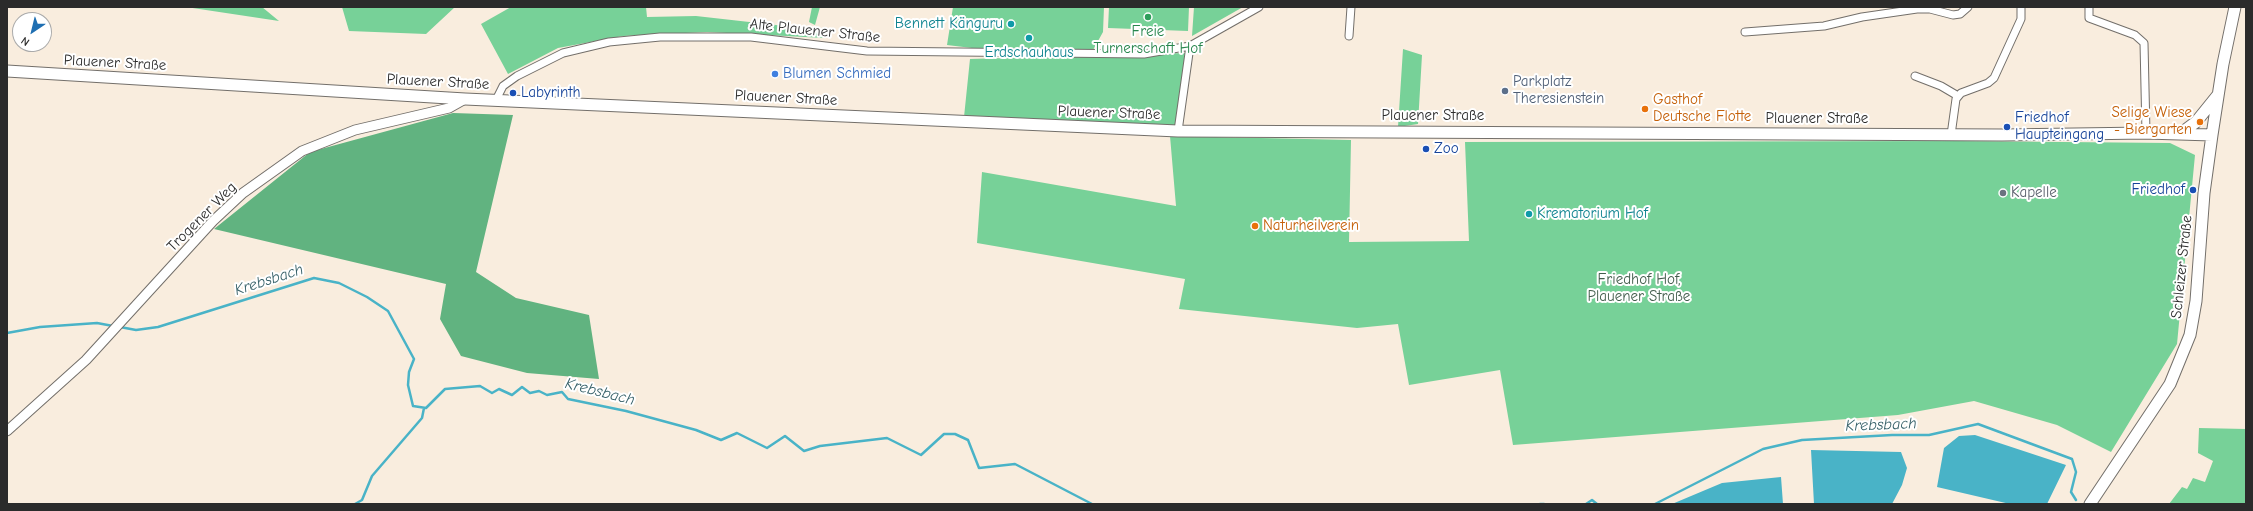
<!DOCTYPE html>
<html>
<head>
<meta charset="utf-8">
<style>
  body { margin:0 }
  #map { position:relative; width:2253px; height:511px; overflow:hidden; background:#f9edde; font-family:"Comic Neue",sans-serif }
  canvas { display:block }
  .frame { position:absolute; inset:0; border:8px solid #2b2b2b; pointer-events:none }
  .north { position:absolute; left:12px; top:12px; width:40px; height:40px; box-sizing:border-box; background:#fff; border:1px solid #aaa; border-radius:50%; rotate:215deg; font-size:11px; font-weight:700; line-height:16px; text-align:center; color:#2b2b2b }
  .north::after { content:''; display:block; margin:auto; width:14px; height:18px; background:#1f6fb2; clip-path:polygon(50% 0,100% 100%,50% 72%,0 100%) }
</style>
</head>
<body>
<div id="map">
<canvas width="2253" height="511"></canvas>
<div class="frame"></div>
<div class="north">N</div>
</div>
<script>
const ctx = document.querySelector('canvas').getContext('2d');
ctx.lineJoin = 'round';
function fill(path, color) { ctx.fillStyle = color; ctx.fill(path, 'evenodd'); }
const toPath = rows => new Path2D(rows.map(r => 'M' + r).join(''));
function strokePath(path, color, width, dash) { ctx.strokeStyle = color; ctx.lineWidth = width; ctx.lineCap = dash ? 'butt' : 'round'; ctx.setLineDash(dash || []); ctx.stroke(path); }
function drawText(font, color, halo, rows, align = 'center') {
  ctx.font = font + ' "Comic Neue",sans-serif'; ctx.lineWidth = 4; ctx.setLineDash([]); ctx.textBaseline = 'middle'; ctx.strokeStyle = halo; ctx.fillStyle = color; for (const [text, x, y, turn = 0] of rows) {
    ctx.save(); ctx.translate(x, y); ctx.rotate((+turn || 0) * Math.PI / 180); ctx.textAlign = isNaN(turn) ? turn : align; if (halo) ctx.strokeText(text, 0, 0); ctx.fillText(text, 0, 0); ctx.restore();
  }
}
const green = toPath([
  [186,7,262,7,279,21],
  [342,7,455,7,426,34,349,31],
  [511,7,646,7,647,17,696,16,776,25,828,34,825,38,707,32,623,36,558,48,508,74,481,24],
  [812,7,820,7,815,25,809,22],
  [953,7,1104,7,1103,32,1093,50,980,49,947,45],
  [1109,7,1189,7,1188,31,1108,28],
  [1194,7,1243,7,1192,36],
  [1403,49,1422,55,1418,124,1398,127],
  [1185,53,1176,126,964,117,970,59],
  [1170,136,1351,140,1349,242,1469,241,1465,142,1957,141,2170,143,2195,155,2177,344,2111,452,2057,425,1974,401,1898,415,1513,445,1500,370,1409,385,1398,324,1357,328,1179,309,1185,279,977,243,982,172,1176,206],
  [2199,428,2246,429,2246,504,2169,504,2182,487,2187,489,2193,478,2205,482,2213,461,2198,453]
]);
const forest = toPath([
  [453,113,513,115,476,272,516,298,589,315,599,379,527,373,461,356,440,319,446,284,214,229,310,152]
]);
const water = toPath([
  [1975,435,2066,465,2047,504,2010,504,1937,487,1944,448,1959,436],
  [1811,450,1901,452,1907,468,1902,485,1892,504,1814,504],
  [1781,477,1783,504,1672,504,1722,483]
]);
const stream = toPath([
  [120,327,136,330,158,327,314,278,339,283,367,297,388,311,414,359,409,372,408,385,413,406,426,408,445,389,480,386,492,393,499,389,512,395,522,387,530,393,539,391,547,395,562,392,568,399,626,411,696,430,721,440,737,433,767,448,785,436,804,451,820,446,887,438,921,455,944,434,955,434,968,440,979,468,1015,464,1092,504],
  [7,333,40,327,97,323,113,326],
  [355,504,362,500,372,476,422,418,424,408],
  [1540,504,1544,504],
  [1586,504,1592,500,1597,504],
  [1655,504,1763,449,1802,440,1892,435,1929,435,1978,424,2072,459,2076,472,2071,492,2076,500]
]);
const minor = toPath([
  [2089,7,2089,18,2135,35,2144,43,2146,133],
  [1745,32,1824,26,1862,17,1917,9,1930,9,1953,15,1960,14,1968,7],
  [1349,36,1351,7],
  [1915,76,1941,86,1958,96],
  [496,100,503,86,517,76,563,53,609,42,660,37,751,37,867,51,1144,54,1190,46,1259,7],
  [1178,131,1190,46],
  [1951,135,1956,99,1961,93,1988,83,1994,78,2021,19,2021,7]
]);
const tertiary = toPath([
  [7,431,86,360,213,221,243,193,302,151,355,130,449,108,465,99]
]);
const primary = toPath([
  [7,71,465,99,1178,131,2002,135,2146,133,2212,135],
  [2180,134,2196,122,2217,96],
  [2090,504,2170,384,2190,335,2196,301,2204,193,2212,135,2223,64,2235,7]
]);
const markers = [
  [1148,17,4,"#2e9e5b"],
  [1011,24,4,"#0f9aa8"],
  [1029,38,4,"#0f9aa8"],
  [775,74,4,"#3f7fe0"],
  [1505,91,4,"#5c6f8a"],
  [513,93,4,"#1a4fb4"],
  [1645,109,4,"#e8710a"],
  [2200,122,4,"#e8710a"],
  [2007,127,4,"#1a4fb4"],
  [1426,149,4,"#1a4fb4"],
  [2193,190,4,"#1a4fb4"],
  [2003,193,4,"#6b7280"],
  [1529,214,4,"#0f9aa8"],
  [1255,226,4,"#e8710a"]
];
const cultureNames = [
  ["Bennett Känguru",1003,24],
  ["Erdschauhaus",1029,53,"center"],
  ["Krematorium Hof",1537,214,"left"]
];
const streetNames = [
  ["Alte Plauener Straße",815,31,6],
  ["Plauener Straße",115,63,3],
  ["Plauener Straße",438,82,3],
  ["Plauener Straße",786,98,3],
  ["Plauener Straße",1109,113,2],
  ["Plauener Straße",1433,116],
  ["Plauener Straße",1817,119],
  ["Trogener Weg",202,217,-45],
  ["Schleizer Straße",2182,267,-84]
];
const leisureNames = [
  ["Freie",1148,32],
  ["Turnerschaft Hof",1148,49]
];
const shopNames = [
  ["Blumen Schmied",783,74]
];
const serviceNames = [
  ["Parkplatz",1513,82],
  ["Theresienstein",1513,99]
];
const transitNames = [
  ["Labyrinth",521,93],
  ["Friedhof",2015,118],
  ["Haupteingang",2015,135],
  ["Zoo",1434,149],
  ["Friedhof",2185,190,"right"]
];
const foodNames = [
  ["Gasthof",1653,100],
  ["Deutsche Flotte",1653,117],
  ["Selige Wiese",2192,113,"right"],
  ["- Biergarten",2192,130,"right"],
  ["Naturheilverein",1263,226]
];
const worshipNames = [
  ["Kapelle",2011,193]
];
const parkNames = [
  ["Friedhof Hof,",1639,280],
  ["Plauener Straße",1639,297]
];
const waterNames = [
  ["Krebsbach",269,280,-18],
  ["Krebsbach",600,392,14],
  ["Krebsbach",1881,425,-2]
];
fill(green, '#77d198');
fill(forest, '#61b380');
fill(water, '#49b3c7');
strokePath(stream, '#49b3c7', 2.5);
strokePath(minor, '#736f6a', 9);
strokePath(tertiary, '#736f6a', 11);
strokePath(primary, '#736f6a', 13);
strokePath(minor, '#fff', 7);
strokePath(tertiary, '#fff', 9);
strokePath(primary, '#fff', 11);
for (const [x, y, r, color] of markers) { const dot = new Path2D(); dot.arc(x, y, r, 0, 2 * Math.PI); ctx.fillStyle = color; ctx.fill(dot); strokePath(dot, '#fff', 1.5); }
drawText('15px', '#0d838f', '#fff', cultureNames, 'right');
drawText('15px', '#2b2b2b', '#fff', streetNames);
drawText('15px', '#27864d', '#fff', leisureNames);
drawText('15px', '#366cbe', '#fff', shopNames, 'left');
drawText('15px', '#4e5e75', '#fff', serviceNames, 'left');
drawText('15px', '#164399', '#fff', transitNames, 'left');
drawText('15px', '#c56008', '#fff', foodNames, 'left');
drawText('15px', '#5b616d', '#fff', worshipNames, 'left');
drawText('15px', '#425d4c', '#fff', parkNames);
drawText('italic 16px', '#376169', '#fff', waterNames);
</script>
</body>
</html>
